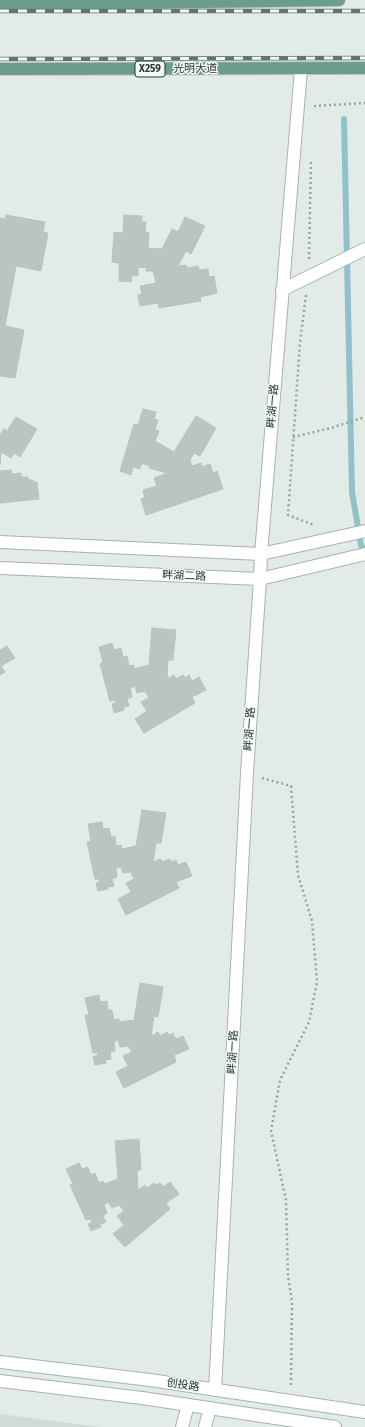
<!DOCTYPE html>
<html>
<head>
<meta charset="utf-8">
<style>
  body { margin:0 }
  canvas { display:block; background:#e3ebe7 }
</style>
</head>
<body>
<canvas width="365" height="1427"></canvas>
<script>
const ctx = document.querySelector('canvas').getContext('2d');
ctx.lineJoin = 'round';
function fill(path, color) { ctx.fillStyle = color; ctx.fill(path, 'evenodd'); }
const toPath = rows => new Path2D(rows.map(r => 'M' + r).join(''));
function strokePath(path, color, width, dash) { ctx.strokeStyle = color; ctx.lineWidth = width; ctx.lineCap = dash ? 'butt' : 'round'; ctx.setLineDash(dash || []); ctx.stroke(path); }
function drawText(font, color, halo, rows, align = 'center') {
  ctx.font = font + ' "Fira Sans","Noto Sans SC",sans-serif'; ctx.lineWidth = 3; ctx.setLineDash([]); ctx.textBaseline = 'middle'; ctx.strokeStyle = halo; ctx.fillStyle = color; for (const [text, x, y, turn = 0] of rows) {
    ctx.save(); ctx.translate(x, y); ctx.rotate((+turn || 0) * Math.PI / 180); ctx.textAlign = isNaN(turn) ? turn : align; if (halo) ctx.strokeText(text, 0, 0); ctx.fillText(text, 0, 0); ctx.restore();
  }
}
const built = toPath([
  [0,1414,101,1427,0,1427]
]);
const stream = toPath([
  [344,119,352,492,361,545,365,553]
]);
const building = toPath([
  [6,215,45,222,43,232,48,233,41,271,16,266,5,326,24,330,15,378,0,376,0,218,5,219,6,215],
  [124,215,142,216,142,222,146,222,145,232,149,233,148,248,162,249,172,229,178,232,185,217,205,226,191,254,186,251,178,266,186,265,187,268,198,266,199,270,208,269,209,277,214,276,217,293,200,297,201,301,159,308,158,303,140,306,138,295,142,294,140,286,156,283,153,271,146,271,147,268,138,267,138,276,132,275,131,282,119,281,119,263,112,262,114,232,123,233,124,215],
  [143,409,156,412,154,419,158,420,155,430,159,431,155,441,174,452,196,416,216,428,200,456,194,453,190,460,192,466,201,463,202,467,210,464,213,473,217,471,223,489,146,515,141,499,145,497,143,490,157,486,154,478,167,473,149,468,150,466,142,463,140,469,133,467,131,475,120,471,134,424,138,425,143,409],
  [16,417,37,429,20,457,14,453,11,458,1,452,0,465,0,435,4,429,7,431,16,417],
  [11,470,11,474,21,473,21,477,28,477,28,480,33,480,33,482,37,482,39,499,0,503,0,471,11,470],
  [152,628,176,630,173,660,168,660,167,679,174,675,176,679,183,675,185,678,189,675,192,681,199,677,206,690,192,697,195,703,144,733,135,719,147,711,141,702,149,698,145,691,137,693,135,686,130,688,132,697,127,699,129,706,124,707,124,710,114,713,112,704,116,703,115,700,110,701,100,664,103,663,99,647,112,643,114,650,121,648,123,657,127,656,129,666,134,665,134,669,149,665,152,628],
  [7,646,15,658,1,666,5,672,0,675,0,650,7,646],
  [142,810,166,813,161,843,156,843,153,862,161,859,162,862,170,859,171,862,176,860,178,865,186,862,192,876,176,882,179,888,126,915,118,899,131,892,126,883,134,879,131,872,123,873,121,867,116,868,117,877,112,879,114,886,108,887,108,889,98,891,96,883,100,882,99,879,95,879,87,842,91,841,88,824,102,822,103,829,109,828,111,837,115,836,116,846,121,845,122,849,136,846,142,810],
  [140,983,163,987,158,1017,154,1016,151,1036,158,1032,160,1036,167,1032,169,1035,173,1033,176,1039,183,1036,189,1049,174,1055,176,1062,124,1088,116,1072,128,1066,123,1056,132,1052,128,1046,120,1047,118,1040,114,1042,115,1051,110,1052,111,1059,105,1060,106,1063,95,1065,93,1057,98,1055,97,1052,93,1053,85,1015,89,1015,85,998,99,995,100,1002,107,1001,108,1010,112,1010,114,1020,119,1019,119,1022,134,1020,140,983],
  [139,1139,141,1170,137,1170,138,1190,145,1185,147,1188,154,1183,156,1185,160,1183,163,1187,170,1182,179,1194,166,1203,170,1209,125,1247,113,1234,124,1225,117,1216,124,1211,119,1205,112,1208,108,1202,104,1205,107,1213,103,1216,106,1222,100,1224,101,1227,91,1231,88,1224,92,1222,90,1219,86,1220,70,1185,73,1184,66,1169,79,1163,82,1169,88,1167,91,1175,95,1173,99,1183,103,1181,105,1184,118,1179,115,1141,139,1139]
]);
const path = toPath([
  [314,106,365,103],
  [309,259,311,160],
  [306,295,300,343,288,515,314,525],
  [293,437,331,428,365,417],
  [262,778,291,786,298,875,312,921,317,982,309,1022,280,1080,271,1131,286,1200,288,1276,292,1302,291,1385]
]);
const minor = toPath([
  [282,290,365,249],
  [0,542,261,554,365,531],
  [0,568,260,579,365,554],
  [215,1390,247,773,260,579,261,554,301,69],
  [182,1427,188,1405],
  [205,1427,210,1408]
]);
const tertiary = toPath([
  [0,1362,150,1380,365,1412],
  [0,1381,142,1398,335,1427]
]);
const primary = toPath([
  [0,5,339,0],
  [0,69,365,68]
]);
const rail = toPath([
  [0,11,365,11],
  [0,59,365,58]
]);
const shields = [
  [150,69,30]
];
const shieldNames = [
  ["X259",150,69]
];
const streetNames = [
  ["光明大道",195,69],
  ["畔湖一路",273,406,-85],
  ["畔湖二路",184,576,2],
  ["畔湖一路",250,729,-86],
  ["畔湖一路",233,1052,-87],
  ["创投路",183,1385,9]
];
fill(built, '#d1dbd6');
strokePath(stream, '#91c2ca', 6);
fill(building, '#b9c6c0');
strokePath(building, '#b6c4be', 1);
strokePath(minor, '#a6b3ae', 14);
strokePath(tertiary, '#a6b3ae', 14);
strokePath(primary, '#c2c8c6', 14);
strokePath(path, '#87aba0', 2.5, [2, 3]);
strokePath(minor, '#fff', 12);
strokePath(tertiary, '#fff', 12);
strokePath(primary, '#6c9c8f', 12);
strokePath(rail, '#5f7670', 4.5);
strokePath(rail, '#f3f8f6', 3, [9]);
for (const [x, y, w] of shields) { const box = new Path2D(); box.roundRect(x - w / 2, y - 8, w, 16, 3); ctx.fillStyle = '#f3f8f6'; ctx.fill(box); strokePath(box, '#253b34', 1); }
drawText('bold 10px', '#253b34', null, shieldNames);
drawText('11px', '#253b34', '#f3f8f6', streetNames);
</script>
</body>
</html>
